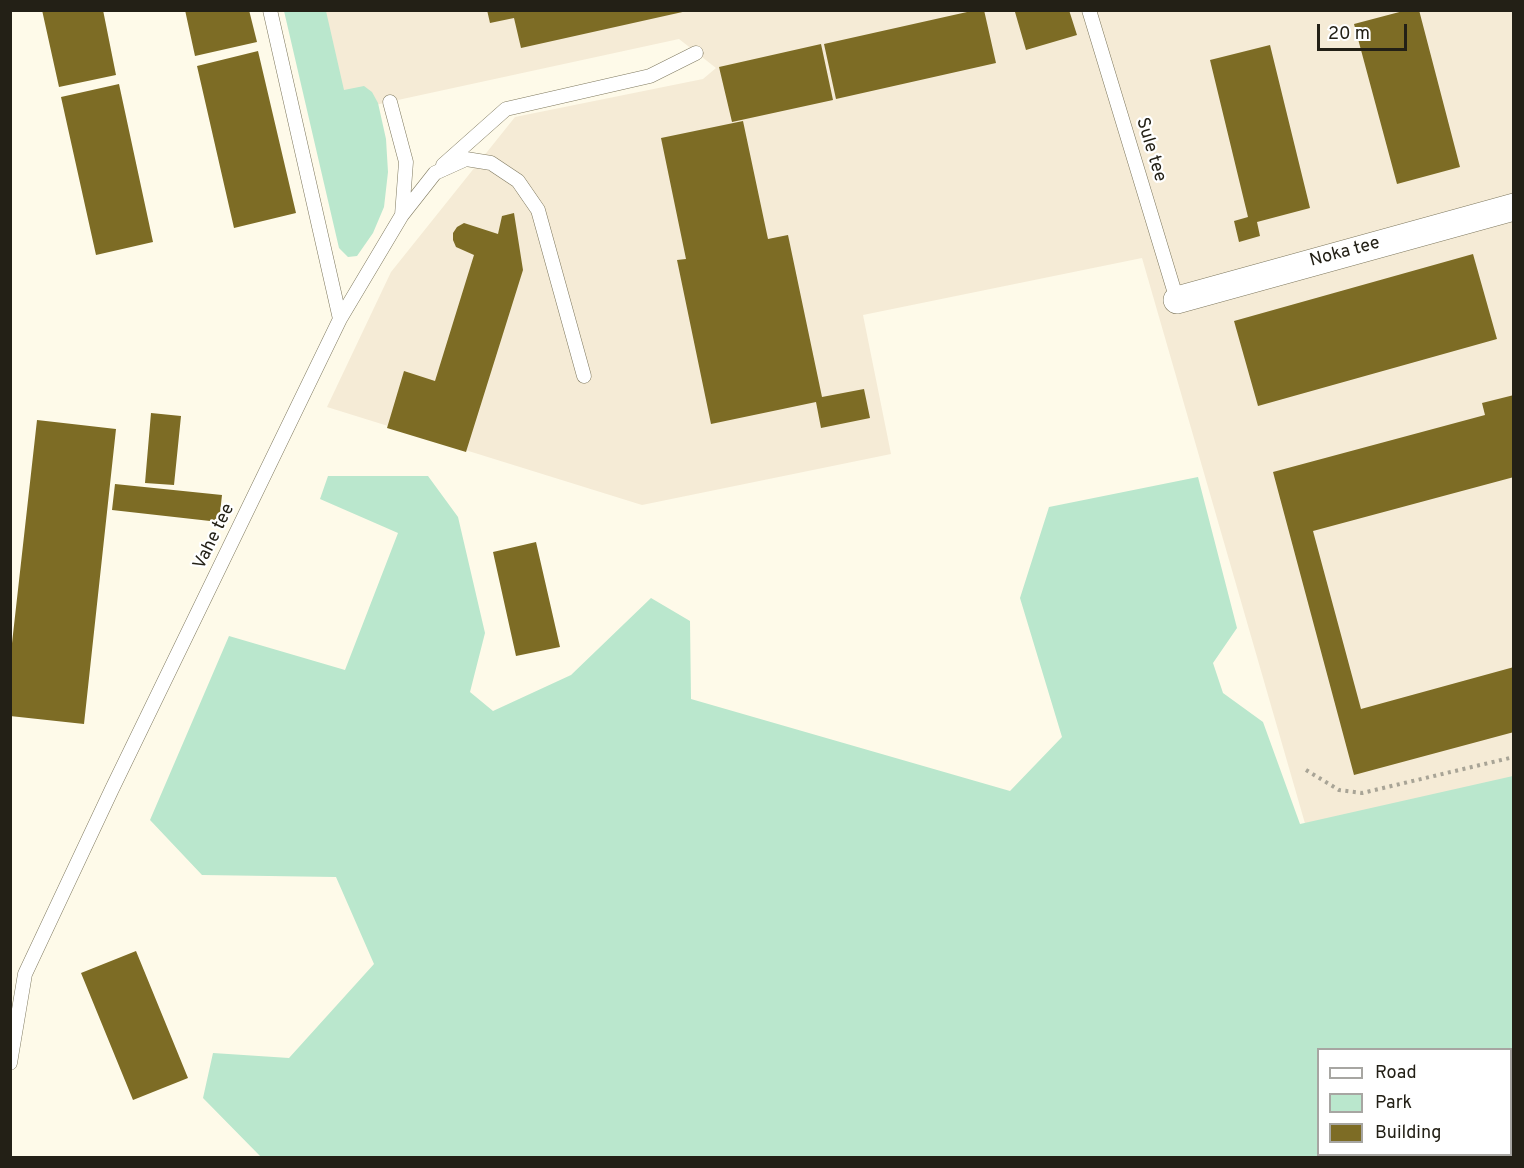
<!DOCTYPE html>
<html>
<head>
<meta charset="utf-8">
<style>
  body { margin:0 }
  #map { position:relative; width:1524px; height:1168px; overflow:hidden; background:#fefae9; font-family:Overpass,sans-serif }
  canvas { display:block }
  .frame { position:absolute; inset:0; border:12px solid #232016; pointer-events:none }
  .legend { position:absolute; left:1317px; top:1048px; width:195px; height:108px; box-sizing:border-box; background:#fff; border:2px solid #a7a6a2; margin:0; padding:8px 10px; list-style:none; font-size:18px; color:#232016 }
  .legend li { display:flex; align-items:center; gap:12px; height:30px }
  .legend b { width:30px; border:2px solid #a7a6a2 }
  .scale { position:absolute; left:1317px; top:24px; width:90px; height:27px; box-sizing:border-box; border:3px solid #232016; border-top:0; padding-left:8px; font-size:18px; line-height:21px; white-space:nowrap; color:#232016; -webkit-text-stroke:4px #fff; paint-order:stroke }
</style>
</head>
<body>
<div id="map">
<canvas width="1524" height="1168"></canvas>
<div class="frame"></div>
<ul class="legend">
<li><b style="height:8px;background:#fff"></b>Road</li>
<li><b style="height:16px;background:#bae7cd"></b>Park</li>
<li><b style="height:16px;background:#7d6c25"></b>Building</li>
</ul>
<div class="scale">20 m</div>
</div>
<script>
const ctx = document.querySelector('canvas').getContext('2d');
ctx.lineJoin = 'round';
function fill(path, color) { ctx.fillStyle = color; ctx.fill(path, 'evenodd'); }
const toPath = rows => new Path2D(rows.map(r => 'M' + r).join(''));
function strokePath(path, color, width, dash) { ctx.strokeStyle = color; ctx.lineWidth = width; ctx.lineCap = dash ? 'butt' : 'round'; ctx.setLineDash(dash || []); ctx.stroke(path); }
function drawText(font, color, halo, rows, align = 'center') {
  ctx.font = font + ' Overpass,sans-serif'; ctx.lineWidth = 4.5; ctx.setLineDash([]); ctx.textBaseline = 'middle'; ctx.strokeStyle = halo; ctx.fillStyle = color; for (const [text, x, y, turn = 0] of rows) {
    ctx.save(); ctx.translate(x, y); ctx.rotate((+turn || 0) * Math.PI / 180); ctx.textAlign = isNaN(turn) ? turn : align; if (halo) ctx.strokeText(text, 0, 0); ctx.fillText(text, 0, 0); ctx.restore();
  }
}
const industrial = toPath([
  [316,11,1513,11,1513,1147,1510,1146,1510,1050,1370,1049,1142,258,863,315,891,454,642,505,327,407,391,272,515,117,703,79,716,68,679,39,338,113]
]);
const green = toPath([
  [284,11,326,11,344,90,364,86,372,92,378,103,386,139,388,172,384,207,373,233,357,256,348,257,339,248],
  [328,476,428,476,458,517,485,633,470,692,493,711,571,675,651,598,690,621,691,699,1010,791,1062,737,1020,598,1049,507,1198,477,1237,628,1213,663,1223,693,1263,722,1300,824,1513,776,1513,1088,1511,1091,1510,1050,1318,1050,1318,1154,1510,1154,1511,1112,1513,1117,1513,1157,261,1157,203,1098,213,1053,289,1058,374,964,336,877,202,875,150,820,229,636,345,670,398,533,320,499]
]);
const building = toPath([
  [42,10,103,10,116,75,59,87],
  [185,10,249,10,257,42,195,56],
  [487,10,687,10,687,11,521,48,514,18,490,23],
  [976,10,984,10,996,63,836,99,824,44],
  [1019,10,1069,10,1077,35,1026,50,1015,12],
  [1407,10,1419,10,1460,167,1397,184,1354,24],
  [821,44,833,100,732,122,719,67],
  [1270,45,1310,208,1257,222,1260,236,1239,242,1234,221,1248,217,1210,60],
  [258,51,296,213,234,228,197,66],
  [119,84,153,242,96,255,61,97],
  [743,121,768,239,788,235,822,397,864,389,870,418,821,428,816,402,711,424,677,260,686,259,661,138],
  [514,213,523,270,466,452,387,428,404,371,435,381,474,255,456,247,453,240,453,233,457,227,464,223,498,234,502,216],
  [1473,254,1497,339,1258,406,1234,321],
  [1514,395,1514,477,1313,531,1361,709,1514,667,1514,732,1354,775,1273,472,1485,415,1482,403],
  [151,413,181,416,174,485,145,483],
  [37,420,116,429,84,724,10,716,10,661],
  [115,484,222,495,219,522,112,510],
  [536,542,560,647,516,656,493,552],
  [136,951,188,1078,133,1100,81,973]
]);
const path = toPath([
  [1306,770,1339,790,1362,793,1514,757]
]);
const service = toPath([
  [1089,10,1177,300],
  [390,102,406,162,402,215],
  [443,165,506,109,650,76,696,53],
  [340,319,402,215,435,173,466,159,491,163,518,181,538,210,584,376],
  [10,1063,25,974,112,789,340,319,270,10],
  [1510,1126,1514,1127]
]);
const minor = toPath([
  [1177,300,1514,207]
]);
const streetNames = [
  ["Sule tee",1150,150,73],
  ["Noka tee",1345,253,-15],
  ["Vahe tee",215,537,-64]
];
fill(industrial, '#f5ebd6');
fill(green, '#bae7cd');
fill(building, '#7d6c25');
strokePath(service, '#7f795f', 15);
strokePath(minor, '#7f795f', 28);
strokePath(path, '#a8a496', 4, [3, 4.5]);
strokePath(service, '#fff', 14);
strokePath(minor, '#fff', 27);
drawText('18px', '#232016', '#fff', streetNames);
</script>
</body>
</html>
